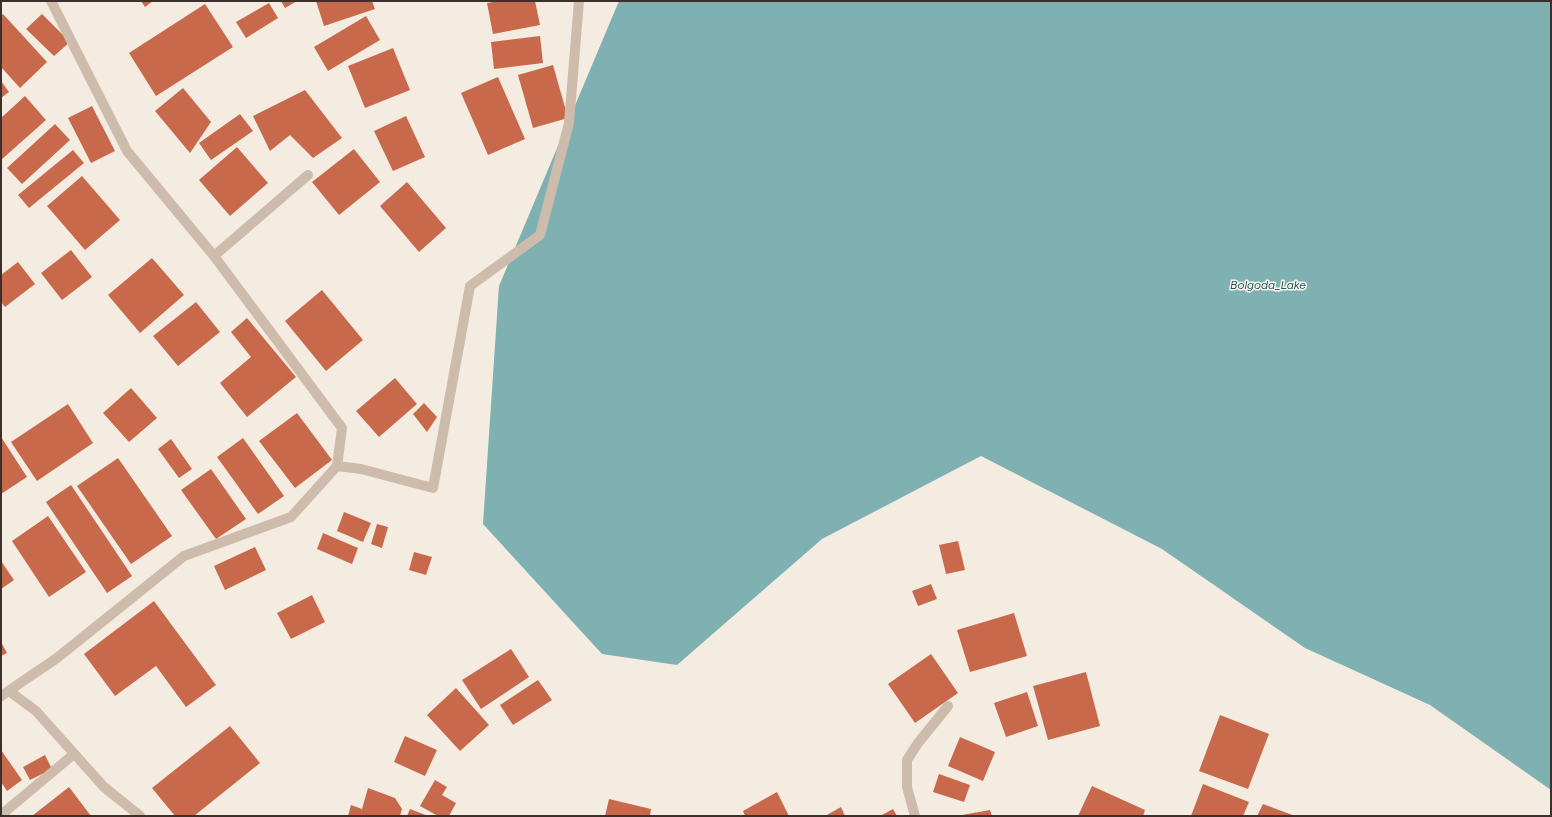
<!DOCTYPE html>
<html>
<head>
<meta charset="utf-8">
<style>
  body { margin:0 }
  #map { position:relative; width:1552px; height:817px; overflow:hidden; background:#f4ebe1; font-family:Figtree,sans-serif }
  canvas { display:block }
  .frame { position:absolute; inset:0; border:2px solid #3b302b; pointer-events:none }
</style>
</head>
<body>
<div id="map">
<canvas width="1552" height="817"></canvas>
<div class="frame"></div>
</div>
<script>
const ctx = document.querySelector('canvas').getContext('2d');
ctx.lineJoin = 'round';
function fill(path, color) { ctx.fillStyle = color; ctx.fill(path, 'evenodd'); }
const toPath = rows => new Path2D(rows.map(r => 'M' + r).join(''));
function strokePath(path, color, width, dash) { ctx.strokeStyle = color; ctx.lineWidth = width; ctx.lineCap = dash ? 'butt' : 'round'; ctx.setLineDash(dash || []); ctx.stroke(path); }
function drawText(font, color, halo, rows, align = 'center') {
  ctx.font = font + ' Figtree,sans-serif'; ctx.lineWidth = 3; ctx.setLineDash([]); ctx.textBaseline = 'middle'; ctx.strokeStyle = halo; ctx.fillStyle = color; for (const [text, x, y, turn = 0] of rows) {
    ctx.save(); ctx.translate(x, y); ctx.rotate((+turn || 0) * Math.PI / 180); ctx.textAlign = isNaN(turn) ? turn : align; if (halo) ctx.strokeText(text, 0, 0); ctx.fillText(text, 0, 0); ctx.restore();
  }
}
const water = toPath([
  [619,1,1551,1,1551,790,1430,705,1305,648,1162,549,981,456,822,539,677,665,602,654,483,524,499,286]
]);
const building = toPath([
  [141,1,153,1,145,7],
  [281,1,297,1,285,8],
  [316,1,372,1,375,9,324,26],
  [500,1,535,1,540,25,493,34,487,3],
  [269,3,278,18,246,38,236,22],
  [205,4,233,47,156,96,129,53],
  [3,14,47,62,20,88,1,67,1,16],
  [42,14,70,42,54,56,26,29],
  [366,16,380,40,328,71,314,47],
  [540,36,543,63,494,69,491,42],
  [393,48,410,90,365,108,348,66],
  [553,65,568,118,533,128,518,75],
  [498,77,525,139,488,155,461,93],
  [1,81,9,92,1,98],
  [183,88,211,122,190,153,155,111],
  [305,90,342,138,313,158,290,135,270,151,253,116],
  [25,96,46,120,1,160,1,118],
  [92,106,115,151,91,163,68,118],
  [240,114,253,131,211,160,199,143],
  [406,116,425,157,393,171,374,131],
  [55,124,70,140,22,184,7,168],
  [237,147,268,183,230,216,199,180],
  [354,149,380,182,339,215,312,182],
  [73,150,84,163,29,208,18,195],
  [82,176,120,220,85,250,47,206],
  [407,182,446,228,419,252,380,206],
  [71,250,92,277,62,300,41,273],
  [152,258,184,295,140,333,108,295],
  [18,262,35,284,5,307,1,302,1,275],
  [322,290,363,340,326,371,285,321],
  [196,302,220,332,178,366,153,336],
  [247,318,296,377,247,417,220,383,251,357,231,332],
  [395,378,417,404,379,437,356,411],
  [131,388,157,418,129,442,103,413],
  [424,403,437,417,427,432,413,414],
  [68,404,93,443,37,481,11,442],
  [297,413,332,460,295,488,259,441],
  [1,437,27,477,1,494],
  [243,438,284,496,258,514,217,457],
  [171,439,192,469,179,478,158,449],
  [118,458,172,536,131,564,77,486],
  [211,469,246,519,216,539,181,490],
  [71,485,132,576,107,593,46,502],
  [344,512,371,523,363,542,337,531],
  [48,516,86,572,49,597,12,541],
  [377,524,388,527,382,548,371,544],
  [323,533,358,548,352,564,317,549],
  [958,541,965,570,946,574,939,545],
  [255,547,266,570,225,590,214,566],
  [414,552,432,557,426,575,409,570],
  [1,561,14,580,1,589],
  [931,584,937,599,918,606,912,591],
  [312,595,325,622,291,639,277,613],
  [154,601,216,685,186,707,156,666,115,696,84,654],
  [1014,613,1027,656,970,672,957,630],
  [1,642,7,653,1,656],
  [511,649,529,677,481,709,462,680],
  [931,654,958,693,915,723,888,684],
  [1086,672,1100,726,1048,740,1033,686],
  [538,680,552,700,513,725,500,705],
  [456,688,489,725,460,751,427,715],
  [1027,692,1038,726,1006,737,994,703],
  [1220,715,1269,734,1248,789,1199,771],
  [230,726,260,763,194,816,175,816,152,788],
  [405,736,437,750,425,776,394,762],
  [960,737,995,752,983,781,948,766],
  [1,750,22,780,7,791,1,782],
  [45,755,52,769,30,780,23,767],
  [939,774,970,785,964,802,933,792],
  [435,780,447,787,442,795,456,803,449,816,438,816,420,806],
  [1203,784,1249,802,1243,816,1191,816],
  [1092,786,1145,810,1143,816,1078,816],
  [69,787,91,816,32,816],
  [368,788,395,798,402,809,400,816,348,816,351,805,362,809],
  [777,792,789,816,745,816,743,811],
  [609,799,651,809,650,816,605,816],
  [1263,804,1295,816,1257,816],
  [841,807,845,816,825,816],
  [410,809,428,816,407,816],
  [893,809,897,816,880,816],
  [990,810,992,816,962,816,962,815]
]);
const minor = toPath([
  [214,256,308,175],
  [337,466,361,469,433,488,470,286,540,235,569,123,579,1],
  [9,691,36,711,104,787,140,816],
  [1,696,57,658,184,556,291,517,337,466,342,428,214,256,127,151,51,1],
  [1,815,74,754],
  [915,816,907,787,907,760,918,743,948,706]
]);
const waterNames = [
  ["Bolgoda_Lake",1268,285]
];
fill(water, '#7fb0b2');
fill(building, '#c8694b');
strokePath(minor, '#cdbbac', 10);
drawText('italic 12px', '#1f5a5e', '#fbf5ee', waterNames);
</script>
</body>
</html>
